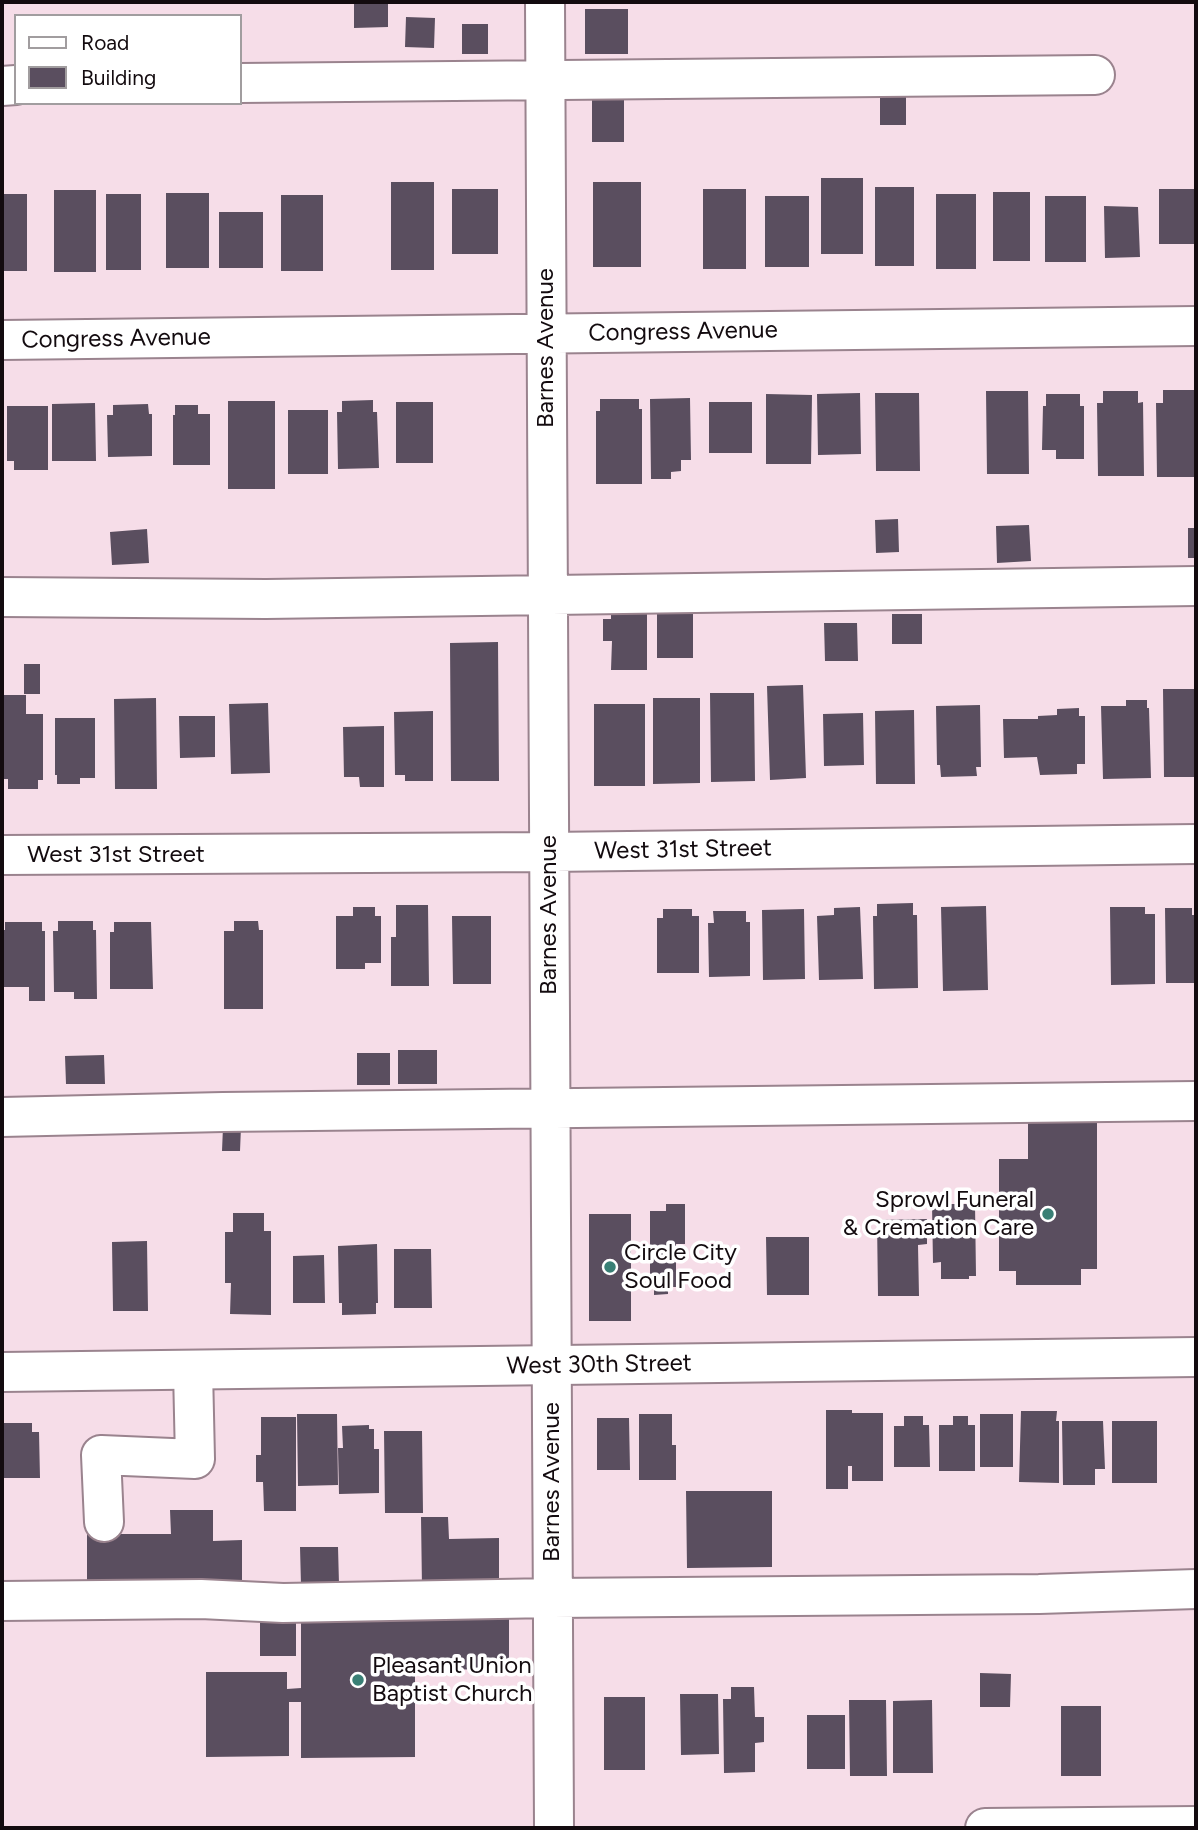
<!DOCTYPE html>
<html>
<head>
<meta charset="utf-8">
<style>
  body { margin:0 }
  #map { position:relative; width:1198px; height:1830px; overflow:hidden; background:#f6dde8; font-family:Figtree,sans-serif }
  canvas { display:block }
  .frame { position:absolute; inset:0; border:4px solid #130b0f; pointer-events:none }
  .legend { position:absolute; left:14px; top:14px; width:228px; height:91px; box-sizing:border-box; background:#fff; border:2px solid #a19d9f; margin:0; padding:9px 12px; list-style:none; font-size:21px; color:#130b0f }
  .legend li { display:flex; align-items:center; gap:14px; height:35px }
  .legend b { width:35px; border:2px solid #a19d9f }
</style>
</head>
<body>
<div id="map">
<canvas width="1198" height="1830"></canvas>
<div class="frame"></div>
<ul class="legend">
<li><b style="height:9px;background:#fff"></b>Road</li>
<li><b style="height:19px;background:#5a4e5f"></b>Building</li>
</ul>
</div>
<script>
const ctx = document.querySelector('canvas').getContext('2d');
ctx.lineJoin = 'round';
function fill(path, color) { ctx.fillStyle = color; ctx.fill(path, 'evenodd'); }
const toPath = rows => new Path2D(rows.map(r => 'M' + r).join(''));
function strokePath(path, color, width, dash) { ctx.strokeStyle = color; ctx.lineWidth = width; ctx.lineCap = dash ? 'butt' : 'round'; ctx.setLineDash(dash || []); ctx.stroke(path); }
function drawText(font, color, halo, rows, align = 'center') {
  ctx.font = font + ' Figtree,sans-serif'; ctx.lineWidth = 7; ctx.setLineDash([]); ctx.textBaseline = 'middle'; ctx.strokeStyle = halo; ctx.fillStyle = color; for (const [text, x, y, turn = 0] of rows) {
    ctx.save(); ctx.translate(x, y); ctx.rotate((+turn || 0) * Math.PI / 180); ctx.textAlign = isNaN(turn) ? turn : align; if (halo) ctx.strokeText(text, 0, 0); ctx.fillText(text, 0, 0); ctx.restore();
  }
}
const building = toPath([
  [354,2,388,2,388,27,354,28],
  [585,9,628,9,628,54,585,54],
  [406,17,435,18,434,48,405,47],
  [462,24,488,24,488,54,462,54],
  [592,88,624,88,624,142,592,142],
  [880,95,906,95,906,125,880,125],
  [821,178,863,178,863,254,821,254],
  [391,182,434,182,434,270,391,270],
  [593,182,641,182,641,267,593,267],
  [875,187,914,187,914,266,875,266],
  [452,189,498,189,498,254,452,254],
  [703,189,746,189,746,269,703,269],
  [1159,189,1196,189,1196,244,1159,244],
  [54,190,96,190,96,272,54,272],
  [993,192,1030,192,1030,261,993,261],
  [166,193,209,193,209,268,166,268],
  [2,194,27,194,27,271,2,271],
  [106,194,141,194,141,270,106,270],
  [936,194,976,194,976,269,936,269],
  [281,195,323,195,323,271,281,271],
  [765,196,809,196,809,267,765,267],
  [1045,196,1086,196,1086,262,1045,262],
  [1104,206,1138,207,1140,257,1105,258],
  [219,212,263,212,263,268,219,268],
  [1163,390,1196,390,1196,477,1157,477,1156,403,1163,403],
  [986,391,1028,391,1029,474,987,474],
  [1103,391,1138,391,1138,403,1143,402,1144,476,1098,476,1097,403,1103,403],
  [860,393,861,454,818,455,817,394],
  [875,393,919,393,920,471,876,471],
  [766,394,812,395,811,464,766,464],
  [1046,394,1080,394,1080,406,1084,406,1084,459,1056,459,1056,450,1042,450,1043,406,1046,406],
  [690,398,691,460,681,460,681,471,671,472,671,479,651,479,650,399],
  [600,399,639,399,639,409,642,409,642,484,596,484,596,411,600,411],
  [373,400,373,412,377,412,379,468,338,469,337,412,342,412,342,401],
  [228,401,275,401,275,489,228,489],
  [396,402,433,402,433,463,396,463],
  [709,402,752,402,752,453,709,453],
  [95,403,96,461,52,461,52,404],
  [148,404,149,414,152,414,152,456,108,457,107,415,113,415,113,405],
  [175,405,198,405,198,414,210,414,210,465,173,465,173,415,175,415],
  [7,406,48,406,48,470,14,470,14,461,7,461],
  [288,410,328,410,328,474,288,474],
  [898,519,899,552,876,553,875,520],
  [1029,525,1031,561,997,563,996,526],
  [1188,528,1196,528,1196,558,1188,558],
  [147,529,149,563,112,565,110,532],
  [657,611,693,611,693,658,657,658],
  [611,614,647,614,647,670,611,670,612,641,603,641,603,619,611,619],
  [892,614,922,614,922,644,892,644],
  [824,623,857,623,858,661,825,661],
  [498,642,499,781,451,781,450,643],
  [24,664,40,664,40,694,24,694],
  [803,685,806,778,770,780,767,686],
  [1163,689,1196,689,1196,777,1164,777],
  [710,693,754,693,755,781,711,782],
  [4,695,26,695,26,714,43,714,43,780,38,780,38,789,8,789,8,779,4,779],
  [156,698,157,789,115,789,114,699],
  [653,698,700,698,700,783,653,784],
  [1126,700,1147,700,1147,708,1149,708,1151,778,1103,779,1101,706,1126,706],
  [268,703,270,773,231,774,229,704],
  [594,704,645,704,645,786,594,786],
  [980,705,981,767,976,767,977,776,941,777,940,765,937,765,936,706],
  [1079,708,1079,716,1085,716,1085,764,1077,764,1077,774,1040,775,1037,757,1004,758,1003,719,1038,719,1038,716,1057,715,1057,709],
  [914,710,915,784,876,784,875,711],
  [433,711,433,781,405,781,405,775,395,775,394,712],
  [863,713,864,765,824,766,823,714],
  [179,716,215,716,215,757,180,758],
  [55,718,95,718,95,778,80,778,80,784,57,784,57,775,55,775],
  [384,726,384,787,360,787,359,777,344,777,343,727],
  [913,903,913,915,917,915,918,988,874,989,873,916,877,916,877,904],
  [396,905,428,905,429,986,391,986,391,937,396,937],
  [986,906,988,990,943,991,941,907],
  [353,907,375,907,375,916,381,916,381,963,365,963,365,969,336,969,336,916,353,916],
  [860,907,863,979,819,980,817,916,834,915,834,908],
  [1110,907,1145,907,1145,914,1155,914,1155,984,1111,985],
  [1165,908,1192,908,1192,915,1196,915,1196,983,1166,983],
  [663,909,692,909,692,916,699,916,699,973,657,973,657,918,663,918],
  [804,909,805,979,763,980,762,910],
  [713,911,746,911,746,922,750,922,750,976,709,977,708,923,714,923],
  [452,916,491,916,491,984,453,984],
  [58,921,93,921,93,930,96,930,97,999,74,999,74,992,54,992,53,931,58,931],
  [234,921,258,921,259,930,263,930,263,1009,224,1009,224,931,234,931],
  [5,922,42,922,42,931,45,931,45,1001,29,1001,29,987,2,987,2,930,5,930],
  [114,922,151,922,153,989,110,989,110,932,114,932],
  [398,1050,437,1050,437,1084,398,1084],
  [357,1053,390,1053,390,1085,357,1085],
  [104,1055,105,1084,66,1084,65,1056],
  [1028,1117,1097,1117,1097,1269,1081,1269,1081,1285,1016,1285,1016,1271,999,1271,999,1159,1028,1159],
  [223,1127,241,1127,240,1151,222,1151],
  [666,1204,685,1204,685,1244,676,1244,676,1287,668,1287,668,1294,654,1295,654,1285,650,1285,650,1211,666,1211],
  [932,1204,975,1204,976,1276,969,1276,969,1279,941,1279,941,1262,933,1263],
  [233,1213,264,1213,264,1231,271,1231,271,1315,230,1314,231,1283,225,1283,225,1232,233,1232],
  [589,1214,631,1214,631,1321,589,1321],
  [927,1219,927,1244,918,1245,919,1296,878,1296,877,1220],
  [766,1237,809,1237,809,1295,767,1295],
  [147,1241,148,1311,113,1311,112,1242],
  [377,1244,378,1303,376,1303,376,1314,342,1315,342,1303,339,1303,338,1246],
  [394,1249,431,1249,432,1308,394,1308],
  [324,1255,325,1303,293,1303,293,1256],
  [826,1410,852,1410,852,1413,883,1413,883,1481,852,1481,852,1466,848,1466,848,1489,826,1489],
  [1021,1411,1057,1411,1056,1421,1059,1421,1059,1483,1019,1482],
  [297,1414,337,1414,338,1485,298,1486],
  [639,1414,672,1414,672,1445,676,1445,676,1480,639,1480],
  [980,1414,1013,1414,1013,1467,980,1467],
  [904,1416,923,1416,923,1425,929,1425,930,1467,894,1467,894,1426,904,1426],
  [953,1416,968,1416,968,1425,975,1425,975,1471,939,1471,939,1425,953,1425],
  [261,1417,296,1417,296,1511,264,1511,263,1482,256,1482,256,1455,261,1455],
  [597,1418,629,1418,630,1470,597,1470],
  [1062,1421,1103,1421,1105,1469,1095,1469,1095,1485,1063,1485],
  [1112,1421,1157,1421,1157,1483,1112,1483],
  [2,1423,32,1423,32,1432,39,1432,40,1478,2,1478],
  [369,1425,369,1429,374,1429,374,1449,379,1449,379,1493,339,1494,338,1448,343,1448,342,1426],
  [384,1431,422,1431,423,1513,385,1513],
  [686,1491,772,1491,772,1567,687,1568],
  [170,1510,213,1510,213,1541,242,1540,242,1585,87,1587,87,1534,171,1534],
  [421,1517,448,1517,449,1539,499,1538,499,1586,422,1588],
  [300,1547,338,1547,339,1584,301,1585],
  [301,1615,509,1615,509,1669,415,1670,415,1757,301,1758,301,1702,289,1702,289,1756,206,1757,206,1672,287,1672,287,1689,301,1688],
  [260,1618,296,1618,296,1656,260,1656],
  [980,1673,1011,1674,1010,1707,980,1707],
  [731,1687,754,1687,755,1717,764,1717,764,1742,755,1743,755,1772,724,1773,723,1699,731,1699],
  [680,1694,718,1694,719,1754,681,1755],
  [604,1697,645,1697,645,1770,604,1770],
  [849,1700,886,1700,887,1776,850,1776],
  [932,1700,933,1773,893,1773,893,1701],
  [1194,1702,1196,1702,1196,1762,1194,1762],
  [1061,1706,1101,1706,1101,1776,1061,1776],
  [807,1715,845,1715,845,1769,807,1769]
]);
const minor = toPath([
  [545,2,554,1828],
  [240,83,1095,75],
  [2,86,16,85],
  [2,340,1196,326],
  [2,597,266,599,1196,586],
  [2,855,548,852,1196,844],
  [2,1117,223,1112,1196,1101],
  [104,1522,101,1455,195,1459,193,1370],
  [2,1601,201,1599,283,1603,552,1598,1039,1594,1196,1589],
  [985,1828,1196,1826]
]);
const major = toPath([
  [2,1372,1196,1357]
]);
const markers = [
  [1048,1214,7,"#397f75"],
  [610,1267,7,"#397f75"],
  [358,1680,7,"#397f75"]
];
const streetNames = [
  ["Congress Avenue",683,332,-1],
  ["Congress Avenue",116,339,-1],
  ["Barnes Avenue",546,348,-90],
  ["West 31st Street",683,850,-1],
  ["West 31st Street",116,855],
  ["Barnes Avenue",549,915,-90],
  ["West 30th Street",599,1365,-1],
  ["Barnes Avenue",552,1482,-90]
];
const poiNames = [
  ["Sprowl Funeral",1034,1200,"right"],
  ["& Cremation Care",1034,1228,"right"],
  ["Circle City",624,1253],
  ["Soul Food",624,1281],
  ["Pleasant Union",372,1666],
  ["Baptist Church",372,1694]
];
fill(building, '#5a4e5f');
strokePath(minor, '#9a838e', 42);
strokePath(major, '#9a838e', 42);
strokePath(minor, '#fff', 38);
strokePath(major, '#fff', 38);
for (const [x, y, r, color] of markers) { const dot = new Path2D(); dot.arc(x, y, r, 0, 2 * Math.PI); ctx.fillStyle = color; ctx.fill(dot); strokePath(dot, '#fff', 2.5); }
drawText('24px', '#130b0f', '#fff', streetNames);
drawText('24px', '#130b0f', '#fff', poiNames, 'left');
</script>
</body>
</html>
